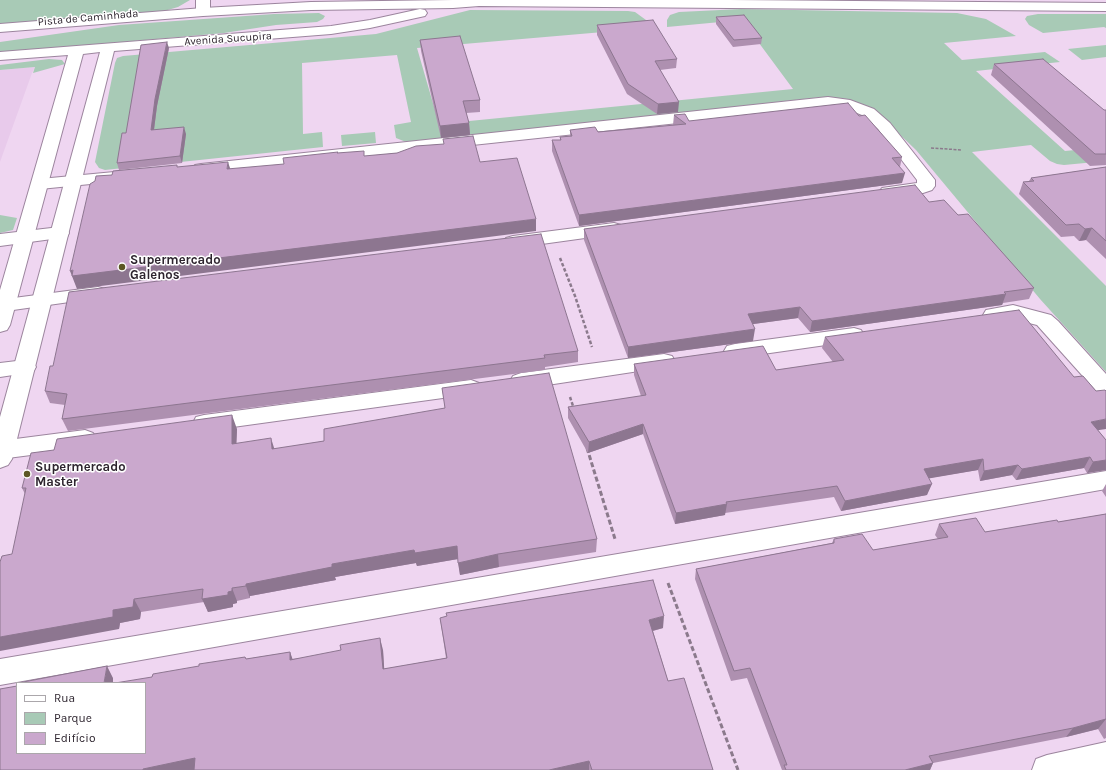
<!DOCTYPE html>
<html>
<head>
<meta charset="utf-8">
<style>
  body { margin:0 }
  #map { position:relative; width:1106px; height:770px; overflow:hidden; background:#efd6f1; font-family:Karla,sans-serif }
  canvas { display:block }
  .legend { position:absolute; left:16px; top:682px; width:130px; height:72px; box-sizing:border-box; background:#fff; border:1px solid #aba7ab; margin:0; padding:5px 7px; list-style:none; font-size:12px; color:#2d242e }
  .legend li { display:flex; align-items:center; gap:8px; height:20px }
  .legend b { width:20px; border:1px solid #aba7ab }
</style>
</head>
<body>
<div id="map">
<canvas width="1106" height="770"></canvas>
<ul class="legend">
<li><b style="height:5px;background:#fff"></b>Rua</li>
<li><b style="height:11px;background:#a8cab6"></b>Parque</li>
<li><b style="height:11px;background:#caa8cd"></b>Edifício</li>
</ul>
</div>
<script>
const ctx = document.querySelector('canvas').getContext('2d');
ctx.lineJoin = 'round';
function fill(path, color) { ctx.fillStyle = color; ctx.fill(path, 'evenodd'); }
const toPath = rows => new Path2D(rows.map(r => 'M' + r).join(''));
function strokePath(path, color, width, dash) { ctx.strokeStyle = color; ctx.lineWidth = width; ctx.lineCap = dash ? 'butt' : 'round'; ctx.setLineDash(dash || []); ctx.stroke(path); }
function drawText(font, color, halo, rows, align = 'center') {
  ctx.font = font + ' Karla,sans-serif'; ctx.lineWidth = 3; ctx.setLineDash([]); ctx.textBaseline = 'middle'; ctx.strokeStyle = halo; ctx.fillStyle = color; for (const [text, x, y, turn = 0] of rows) {
    ctx.save(); ctx.translate(x, y); ctx.rotate((+turn || 0) * Math.PI / 180); ctx.textAlign = isNaN(turn) ? turn : align; if (halo) ctx.strokeText(text, 0, 0); ctx.fillText(text, 0, 0); ctx.restore();
  }
}
const built = toPath([
  [35,67,32,73,0,162,0,70]
]);
const green = toPath([
  [0,0,190,0,178,7,161,12,0,25],
  [741,9,957,13,986,19,1016,36,944,43,962,60,1045,52,1060,62,976,71,1065,151,1106,147,1106,161,1064,165,1057,164,1050,161,1031,145,972,152,1106,286,1106,372,1040,299,916,150,872,108,848,99,822,97,444,139,406,142,396,138,394,125,411,122,397,55,302,63,303,134,322,132,323,147,114,169,105,170,99,168,95,162,115,63,117,58,123,56,376,34,470,10,628,11,635,12,646,20,650,28,417,48,439,124,793,89,742,20,667,27,667,20,670,15,679,12],
  [319,13,325,16,323,19,317,22,276,25,224,33,0,53,0,42,119,25,274,14],
  [1038,14,1106,14,1106,28,1104,27,1043,33,1029,25,1025,19,1027,16],
  [1106,45,1106,57,1082,60,1068,49],
  [49,59,62,60,65,64,33,73,35,67,0,70,0,65],
  [375,132,376,143,342,146,341,135],
  [0,215,17,218,13,230,0,233]
]);
const pathFar2 = toPath([
  [931,148,962,150]
]);
const pathFar1 = toPath([
  [560,258,575,296,592,347],
  [570,397,574,409]
]);
const path = toPath([
  [587,448,615,539],
  [668,583,738,770]
]);
const street = toPath([
  [196,0,210,0,210,12,208,15,198,15,196,12,196,0],
  [828,97,850,100,874,109,890,123,935,180,935,186,932,190,923,193,888,197,882,196,879,192,882,188,917,183,917,180,878,129,862,115,847,109,828,107,201,174,195,173,192,169,195,165,201,164,828,97],
  [125,171,131,172,134,176,131,180,40,189,34,188,31,184,34,180,40,179,125,171],
  [614,223,621,225,623,229,621,233,513,248,506,246,504,242,506,238,513,236,614,223],
  [60,227,67,229,69,233,67,237,0,246,0,234,60,227],
  [98,287,105,289,108,293,105,297,6,311,0,310,0,300,6,299,98,287],
  [1013,305,1051,315,1058,321,1106,374,1106,396,1098,393,1037,325,1013,319,993,322,986,320,983,315,986,310,1013,305],
  [854,328,861,330,864,335,861,340,735,358,727,356,724,351,727,346,735,344,854,328],
  [664,354,672,356,675,361,672,366,521,389,513,386,510,381,513,376,521,373,664,354],
  [25,360,33,362,36,367,33,372,0,377,0,363,25,360],
  [471,380,479,383,482,388,479,393,204,431,196,429,193,423,196,417,204,415,471,380],
  [85,430,93,433,97,439,93,445,85,448,0,459,0,441,85,430],
  [1106,471,1106,489,0,685,0,659,1106,471],
  [1106,742,1106,770,1032,770,1036,759,1047,755,1106,742]
]);
const secondary = toPath([
  [453,0,730,0,1106,3,1106,11,479,6,453,8,311,10,203,16,0,32,0,24,203,8,311,2,453,0],
  [420,9,425,10,427,13,425,16,370,28,331,34,114,51,12,459,8,465,0,468,0,417,100,52,83,54,10,325,7,330,0,332,0,290,68,55,0,60,0,52,331,26,370,20,420,9]
]);
const wall = toPath([
  [716,17,762,38,761,44,733,47,716,24],
  [597,25,677,59,676,68,660,70,678,112,657,114,627,94,597,35],
  [420,40,480,100,480,112,466,113,469,123,470,135,441,138,421,51],
  [169,48,157,106,154,130,186,134,182,163,119,170,117,163,126,133],
  [994,64,1104,110,1106,110,1106,165,1090,166,991,75],
  [674,115,689,121,859,116,902,157,900,167,902,183,579,226,552,151,552,140,560,140,560,137,570,136,570,130,598,132,673,125],
  [1106,167,1106,259,1086,240,1079,241,1074,236,1061,237,1019,194,1023,182,1029,181,1031,178],
  [929,202,958,215,1034,288,1029,299,1003,303,1002,305,810,332,798,318,753,324,753,341,628,358,584,240,584,229],
  [825,337,1098,430,1106,440,1106,470,1087,473,1084,468,1016,480,1012,475,980,481,978,470,929,478,927,495,841,511,834,497,725,513,725,515,675,524,643,434,588,453,568,418,568,407,641,396,634,375,634,364,776,370,833,362,822,348],
  [578,351,578,362,545,367,545,370,68,431,62,419,65,405,50,403,45,391],
  [442,388,597,539,596,552,499,567,460,575,458,559,417,566,416,563,335,577,336,580,250,596,250,598,237,601,237,603,233,604,233,607,208,612,204,602,141,612,140,619,120,623,119,629,25,494,22,488,237,429,236,443,274,449,324,441,445,408],
  [1106,484,1106,497,1102,491],
  [1106,514,1106,738,1104,739,1098,729,1066,737,933,763,930,770,782,770,747,678,731,681,695,579,696,569,832,543,834,539,873,550,938,539,935,535,939,524,985,532,1058,522],
  [440,618,663,628,653,631,668,681,713,770,0,770,17,753,152,677,199,666,245,657,246,659,290,652,292,659,383,650,384,669,446,658]
]);
const shadedWall = toPath([
  [167,42,169,48,157,106,153,137,151,130,155,99],
  [679,102,678,112,657,114,658,104],
  [469,123,470,135,441,138,440,126],
  [184,127,186,134,182,163,180,156],
  [228,162,232,174,227,169],
  [905,173,902,183,579,226,579,215],
  [536,219,536,231,77,289,70,271],
  [1092,228,1086,240,1079,241,1085,229],
  [1006,294,1002,305,810,332,812,321],
  [800,307,798,318,746,325,748,314],
  [755,329,753,341,628,358,628,347],
  [232,415,237,429,236,457,232,444],
  [1106,419,1106,429,1086,432,1091,422],
  [643,424,643,434,588,453,589,442],
  [271,438,275,451,272,449],
  [1090,457,1084,468,1016,480,1022,469],
  [983,459,978,470,920,480,924,469],
  [1106,460,1106,470,1087,473,1093,462],
  [1018,465,1012,475,980,481,984,471],
  [932,484,927,495,841,511,845,501],
  [727,504,725,515,675,524,676,513],
  [457,546,458,559,417,566,416,563,335,577,336,580,250,596,250,598,246,586,246,584,332,564,414,550],
  [498,554,499,567,460,575,458,563],
  [232,588,237,601,237,603,233,604,233,607,208,612,202,599,228,592],
  [134,599,141,612,140,619,120,623,119,629,0,651,0,637,113,610],
  [664,616,663,628,648,632,649,620],
  [380,638,383,650,385,681,383,669],
  [290,652,294,663,290,660],
  [107,666,113,678,113,683,104,683],
  [1106,719,1098,729,1066,737,1073,728],
  [195,758,196,770,143,770,143,769],
  [589,761,589,770,549,770],
  [933,763,930,770,905,770]
]);
const building = toPath([
  [744,15,762,38,734,40,716,17,744,15],
  [653,20,677,59,655,61,679,102,658,104,628,84,597,25,653,20],
  [460,36,480,100,463,101,469,123,440,126,420,40,460,36],
  [167,42,155,99,151,130,184,127,180,156,117,163,122,133,126,133,141,45,167,42],
  [1043,59,1104,110,1106,110,1106,154,1095,154,994,64,1043,59],
  [848,103,859,116,865,115,902,157,892,158,905,173,579,215,552,140,561,140,560,137,572,136,570,130,595,127,598,132,686,124,674,115,685,114,689,121,848,103],
  [473,136,480,162,517,158,536,219,72,276,73,270,70,271,90,184,95,181,96,176,112,175,113,171,177,165,177,167,228,162,227,169,284,164,283,158,338,152,337,153,364,151,364,156,397,153,416,146,444,144,443,139,473,136],
  [1106,167,1106,241,1092,228,1085,229,1079,224,1066,225,1023,182,1034,181,1031,178,1106,167],
  [915,185,929,202,944,200,958,215,968,214,1034,288,1004,292,1006,294,812,321,800,307,748,314,755,329,628,347,584,229,915,185],
  [541,234,578,351,544,355,545,358,62,419,67,394,45,391,50,366,53,366,69,292,541,234],
  [1019,310,1074,377,1083,376,1096,391,1105,390,1106,391,1106,419,1091,422,1106,440,1106,460,1093,462,1090,457,1022,469,1018,465,984,471,983,459,924,469,932,484,845,501,837,486,726,502,727,504,676,513,643,424,589,442,568,407,646,395,634,364,763,346,776,370,844,360,825,337,1019,310],
  [549,373,597,539,498,554,458,563,457,546,415,553,414,550,332,564,332,567,246,584,246,586,232,588,232,591,228,592,228,595,202,599,203,589,134,599,133,607,113,610,113,617,0,637,0,562,2,556,12,554,26,488,22,488,31,453,54,450,57,439,232,415,232,444,271,438,272,449,324,441,324,429,445,408,442,388,549,373],
  [1106,514,1106,719,1073,728,929,756,933,763,905,770,786,770,784,765,787,765,750,668,734,671,696,569,834,543,834,539,862,534,873,550,948,537,939,524,976,518,985,532,1057,520,1058,522,1106,514],
  [653,580,664,616,649,620,668,681,684,678,713,770,592,770,589,761,549,770,194,770,195,758,143,769,143,770,0,770,0,689,17,686,17,753,145,753,145,683,115,683,152,677,153,674,199,666,199,664,245,657,246,659,290,652,290,660,341,650,340,645,380,638,383,669,447,658,440,618,447,616,446,613,653,580],
  [107,666,104,683,18,683,107,666]
]);
const markers = [
  [122,267,4,"#5c5724"],
  [27,474,4,"#5c5724"]
];
const farStreetnames = [
  ["Pista de Caminhada",88,18,-5],
  ["Avenida Sucupira",228,39,-4]
];
const poiNames = [
  ["Supermercado",130,260],
  ["Galenos",130,275],
  ["Supermercado",35,467],
  ["Master",35,482]
];
fill(built, '#e8caeb');
fill(green, '#a8cab6');
strokePath(street, '#9c859e', 2);
strokePath(secondary, '#9c859e', 2);
strokePath(pathFar2, '#8b7a8c', 1.5, [3, 1.5]);
strokePath(pathFar1, '#8b7a8c', 2.5, [3.5, 2]);
strokePath(path, '#8b7a8c', 3, [5, 2.5]);
fill(street, '#fff');
fill(secondary, '#fff');
fill(wall, '#ae90b0');
fill(shadedWall, '#8d7690');
fill(building, '#caa8cd');
strokePath(building, '#8d7690', 1);
for (const [x, y, r, color] of markers) { const dot = new Path2D(); dot.arc(x, y, r, 0, 2 * Math.PI); ctx.fillStyle = color; ctx.fill(dot); strokePath(dot, '#fff', 1.5); }
drawText('11px', '#2d242e', '#fff', farStreetnames);
drawText('bold 13px', '#2d242e', '#fff', poiNames, 'left');
</script>
</body>
</html>
